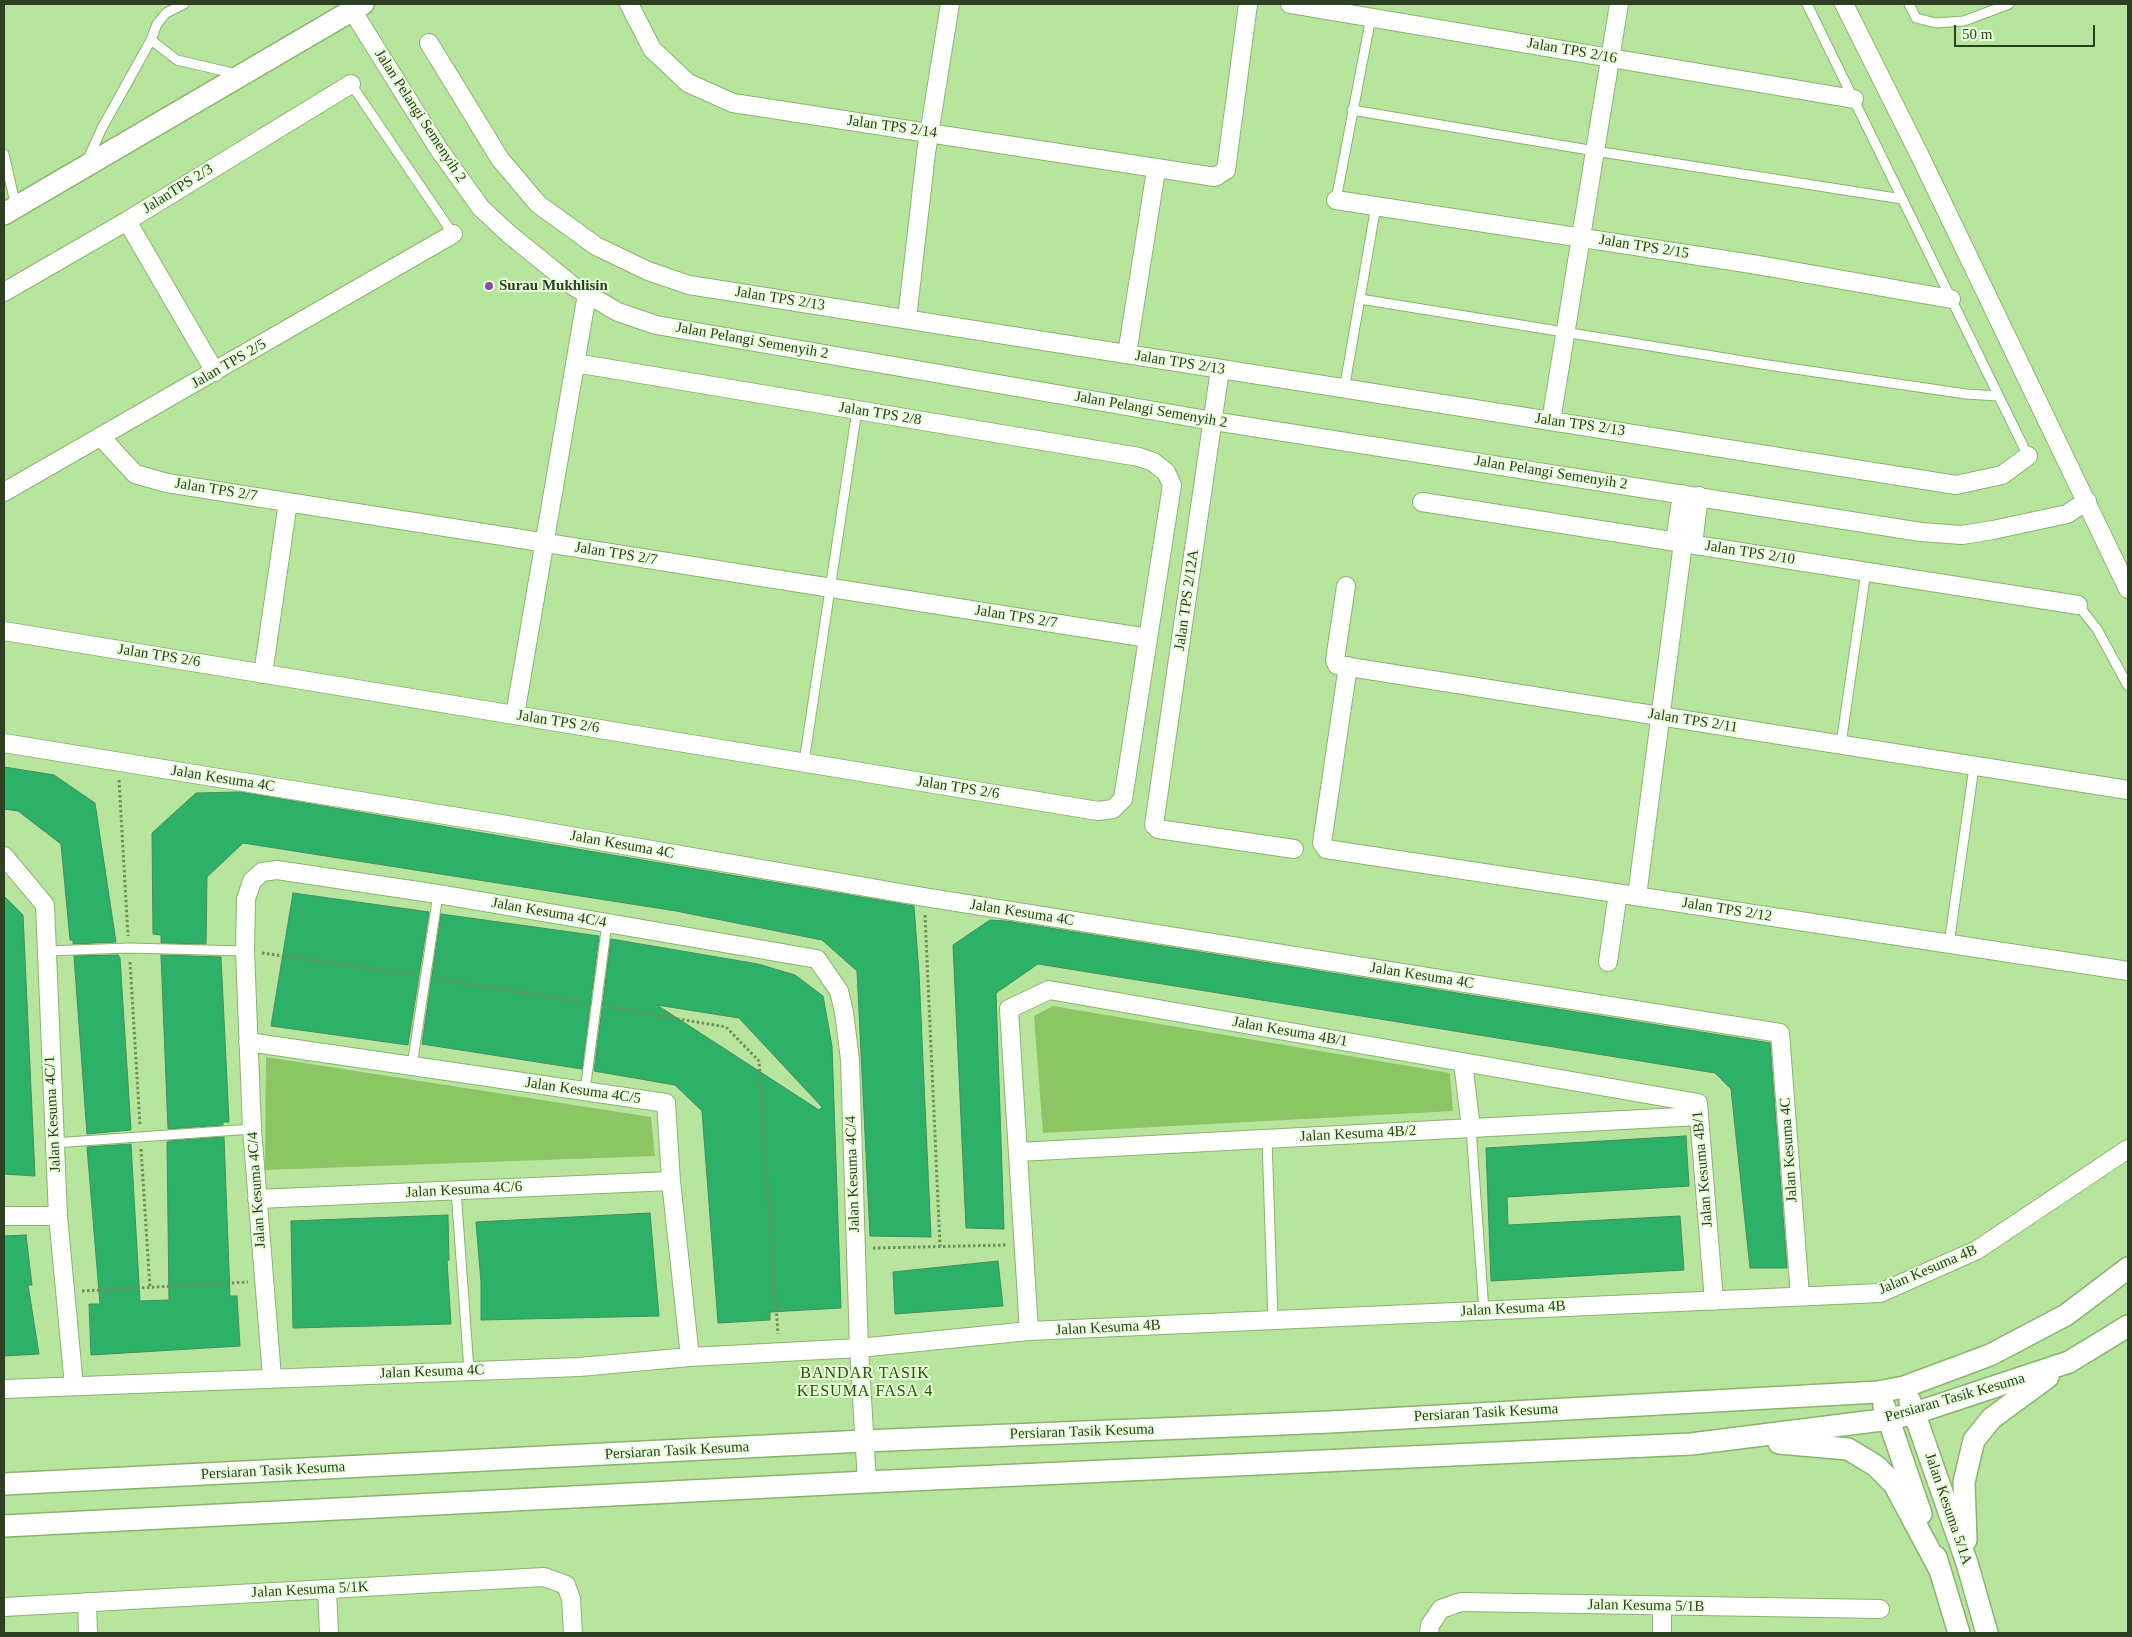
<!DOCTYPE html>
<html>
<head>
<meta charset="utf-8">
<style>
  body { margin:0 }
  #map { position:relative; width:2132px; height:1637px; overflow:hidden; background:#b8e59d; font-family:Georgia,serif }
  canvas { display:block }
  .frame { position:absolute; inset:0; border:5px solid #2d3f22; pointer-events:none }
  .scale { position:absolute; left:1954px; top:25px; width:141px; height:22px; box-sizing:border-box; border:2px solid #2d3f22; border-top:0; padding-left:6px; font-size:15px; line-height:18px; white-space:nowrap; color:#2d3f22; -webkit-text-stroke:4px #e8ffdb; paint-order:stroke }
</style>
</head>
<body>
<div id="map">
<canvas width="2132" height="1637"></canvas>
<div class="frame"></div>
<div class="scale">50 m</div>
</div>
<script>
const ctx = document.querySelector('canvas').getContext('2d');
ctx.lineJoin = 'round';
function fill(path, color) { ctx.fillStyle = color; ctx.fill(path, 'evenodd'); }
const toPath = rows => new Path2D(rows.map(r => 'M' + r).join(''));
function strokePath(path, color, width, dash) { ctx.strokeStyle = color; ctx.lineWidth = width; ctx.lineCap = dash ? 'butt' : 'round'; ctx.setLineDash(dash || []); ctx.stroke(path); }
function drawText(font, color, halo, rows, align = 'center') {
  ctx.font = font + ' Georgia,serif'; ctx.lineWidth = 4; ctx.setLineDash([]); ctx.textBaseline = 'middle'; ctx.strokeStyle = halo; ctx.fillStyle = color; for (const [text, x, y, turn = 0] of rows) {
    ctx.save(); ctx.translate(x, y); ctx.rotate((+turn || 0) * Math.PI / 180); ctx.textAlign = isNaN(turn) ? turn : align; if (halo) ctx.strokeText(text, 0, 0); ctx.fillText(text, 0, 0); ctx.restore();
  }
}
const green = toPath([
  [1053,1006,1450,1073,1453,1111,1043,1133,1034,1016],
  [266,1057,651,1117,655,1156,265,1170]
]);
const building = toPath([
  [4,767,54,775,95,803,116,942,73,944,73,940,70,940,61,844,18,811,4,809,4,767],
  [240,792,914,906,919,973,931,1237,870,1236,857,971,822,940,676,911,243,843,207,877,206,944,161,943,161,935,153,934,152,833,196,793,240,792],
  [293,893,429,912,408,1045,271,1026,293,893],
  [4,896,23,915,35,1176,4,1174,4,896],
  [441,914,599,936,582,1069,422,1044,441,914],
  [990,920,1006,921,1770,1043,1787,1268,1750,1268,1731,1089,1715,1073,1038,964,996,993,1004,1229,966,1228,953,945,990,920],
  [611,939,758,964,795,975,823,996,832,1046,841,1308,770,1312,770,1320,718,1323,702,1111,675,1085,594,1071,611,939],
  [657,1005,739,1018,822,1107,819,1110,657,1005],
  [118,955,120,958,131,1130,87,1134,74,956,118,955],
  [161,955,221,957,229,1122,223,1122,223,1125,168,1129,161,955],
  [1686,1136,1689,1186,1507,1197,1508,1225,1680,1216,1684,1270,1491,1281,1486,1148,1686,1136],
  [224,1137,230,1296,237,1296,240,1346,91,1355,89,1304,100,1304,87,1147,131,1144,140,1301,169,1300,167,1143,168,1141,224,1137],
  [650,1213,659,1316,481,1320,481,1282,476,1222,650,1213],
  [448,1215,449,1260,447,1261,451,1324,293,1328,291,1221,448,1215],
  [26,1235,32,1285,28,1285,39,1354,4,1356,4,1236,26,1235],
  [998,1261,1003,1306,895,1314,893,1272,998,1261]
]);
const path = toPath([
  [119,780,128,936],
  [925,915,940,1246],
  [262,953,414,975],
  [130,962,140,1125],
  [437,979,584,1003],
  [608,1007,726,1027,759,1061,778,1334],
  [141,1149,150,1288],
  [873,1248,1007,1245],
  [82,1291,248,1282]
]);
const service = toPath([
  [1807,4,2028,456],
  [1909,4,1916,18,1936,23,1964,21,2009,4],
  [151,40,177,60,237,74],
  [351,84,453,234],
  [1352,110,1595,151,1902,199],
  [4,154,16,207],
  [87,161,102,128,151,40,157,24,166,13,184,4],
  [1336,200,1371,17],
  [1360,299,1768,365,1966,394,1998,396],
  [1344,390,1376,206],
  [2078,605,2097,629,2128,686],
  [1841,744,1866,571],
  [804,762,857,410],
  [1949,944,1974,767],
  [46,951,129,948,245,951],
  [412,1066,438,894],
  [585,1091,607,923],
  [1471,1128,1484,1311],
  [1267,1139,1273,1320],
  [54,1143,252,1129],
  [456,1190,469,1370]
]);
const minor = toPath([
  [629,4,652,49,688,83,733,103,1215,177,1226,170,1248,4],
  [1290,4,1854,99],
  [1844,4,1920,156,2128,589],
  [352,10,438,148,481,208,509,234,573,286,618,312,656,325,1213,421,1921,532,1962,535,1993,530,2067,514,2087,501],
  [429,43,500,159,538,204,596,246,648,271,689,285,1956,485,2002,475,2028,456],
  [1336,200,1758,265,1951,299],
  [127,221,215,372],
  [4,292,127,221,351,84],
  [907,319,926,153,950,4],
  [1127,354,1156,170],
  [1220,369,1154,825,1158,829,1294,849],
  [1551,421,1619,4],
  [101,437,135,474,167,483,1148,638],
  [4,492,453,234],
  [1422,502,2078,605],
  [1675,542,1682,494],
  [1693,544,1699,496],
  [1346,586,1335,660,1337,665,2128,790],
  [4,631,1098,811,1113,809,1123,799,1172,485,1166,472,1153,462,1139,457,575,363],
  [1348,666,1322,843,1326,849,2128,971],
  [263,674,288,502],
  [515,715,587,294],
  [4,743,507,825,924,897,1780,1033,1800,1296],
  [4,856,45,905,58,1216,74,1386],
  [1637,896,1683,543],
  [1608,962,1618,893],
  [248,1042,666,1103,671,1181,690,1357],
  [1463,1062,1471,1128],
  [1018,1152,1699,1116],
  [257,1199,671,1181],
  [4,1216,58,1216],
  [1029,1331,1009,1009,1049,990,1698,1103,1714,1301],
  [272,1377,252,1129,245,951,246,899,252,881,262,872,277,870,438,894,817,959,839,991,844,1012,850,1060,859,1348,867,1482],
  [4,1389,579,1367,690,1357,859,1348,1029,1331,1880,1293,1977,1250,2128,1149],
  [327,1589,329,1633],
  [87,1602,88,1633],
  [4,1607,544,1577,566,1585,571,1599,573,1633],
  [1429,1633,1430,1625,1441,1609,1461,1602,1880,1609],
  [1662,1633,1662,1606]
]);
const tertiary = toPath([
  [4,214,363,4],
  [1910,1401,1967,1563,1987,1633],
  [1884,1406,1921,1514],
  [1779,1443,1848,1449,1876,1466,1894,1484,1940,1570],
  [4,1484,864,1441,1330,1422,1878,1392,1904,1387,1990,1355,2066,1315,2128,1268],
  [4,1526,867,1482,1691,1444,1890,1419,1915,1413,2069,1362,2128,1326],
  [1966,1540,1964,1482,1974,1440,1992,1418,2048,1377],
  [1936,1557,1959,1633]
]);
const markers = [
  [489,286,5,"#9345b5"]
];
const streetNames = [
  ["Jalan TPS 2/16",1572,51,10],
  ["Jalan Pelangi Semenyih 2",420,116,57],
  ["Jalan TPS 2/14",892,127,8],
  ["JalanTPS 2/3",178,189,-32],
  ["Jalan TPS 2/15",1644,247,9],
  ["Jalan TPS 2/13",780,299,9],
  ["Jalan Pelangi Semenyih 2",752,341,10],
  ["Jalan TPS 2/13",1180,363,9],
  ["Jalan TPS 2/5",229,364,-30],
  ["Jalan Pelangi Semenyih 2",1151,410,10],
  ["Jalan TPS 2/8",880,414,9],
  ["Jalan TPS 2/13",1580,425,8],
  ["Jalan Pelangi Semenyih 2",1551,473,9],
  ["Jalan TPS 2/7",216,490,9],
  ["Jalan TPS 2/10",1750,553,9],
  ["Jalan TPS 2/7",616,554,9],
  ["Jalan TPS 2/12A",1187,600,-82],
  ["Jalan TPS 2/7",1016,617,9],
  ["Jalan TPS 2/6",159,656,9],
  ["Jalan TPS 2/11",1693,721,9],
  ["Jalan TPS 2/6",558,722,9],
  ["Jalan Kesuma 4C",223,779,9],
  ["Jalan TPS 2/6",958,788,9],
  ["Jalan Kesuma 4C",622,845,10],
  ["Jalan TPS 2/12",1727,910,9],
  ["Jalan Kesuma 4C/4",549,913,10],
  ["Jalan Kesuma 4C",1022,913,9],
  ["Jalan Kesuma 4C",1422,976,9],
  ["Jalan Kesuma 4B/1",1290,1032,10],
  ["Jalan Kesuma 4C/5",583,1091,8],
  ["Jalan Kesuma 4C/1",53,1114,-93],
  ["Jalan Kesuma 4B/2",1358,1134,-3],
  ["Jalan Kesuma 4C",1789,1150,-94],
  ["Jalan Kesuma 4B/1",1703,1169,-95],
  ["Jalan Kesuma 4C/4",853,1174,-92],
  ["Jalan Kesuma 4C/4",257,1190,-94],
  ["Jalan Kesuma 4C/6",464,1190,-3],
  ["Jalan Kesuma 4B",1928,1270,-23],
  ["Jalan Kesuma 4B",1513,1309,-3],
  ["Jalan Kesuma 4B",1108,1328,-3],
  ["Jalan Kesuma 4C",432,1372,-2],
  ["Persiaran Tasik Kesuma",1955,1398,-16],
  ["Persiaran Tasik Kesuma",1486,1413,-3],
  ["Persiaran Tasik Kesuma",1082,1432,-2],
  ["Persiaran Tasik Kesuma",677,1451,-3],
  ["Persiaran Tasik Kesuma",273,1471,-3],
  ["Jalan Kesuma 5/1A",1948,1509,71],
  ["Jalan Kesuma 5/1K",310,1590,-3],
  ["Jalan Kesuma 5/1B",1646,1606,1]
];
const poiNames = [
  ["Surau Mukhlisin",499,286]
];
const neighbourhoodNames = [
  ["BANDAR TASIK",865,1374],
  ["KESUMA FASA 4",865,1392]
];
fill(green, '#8cc664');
fill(building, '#2db169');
strokePath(building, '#418e5f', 1);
strokePath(service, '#89b46e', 11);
strokePath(minor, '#89b46e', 20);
strokePath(tertiary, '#89b46e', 24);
strokePath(path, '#6f8e5c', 3, [2.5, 2.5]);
strokePath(service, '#fff', 9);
strokePath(minor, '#fff', 18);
strokePath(tertiary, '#fff', 21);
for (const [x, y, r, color] of markers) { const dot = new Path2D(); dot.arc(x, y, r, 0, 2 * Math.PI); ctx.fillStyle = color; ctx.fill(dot); strokePath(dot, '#e8ffdb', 2); }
drawText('15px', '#2d3f22', '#e8ffdb', streetNames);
drawText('bold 15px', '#2d3f22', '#e8ffdb', poiNames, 'left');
ctx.letterSpacing = '1px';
drawText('16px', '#294f05', '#e8ffdb', neighbourhoodNames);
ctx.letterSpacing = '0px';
</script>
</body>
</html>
